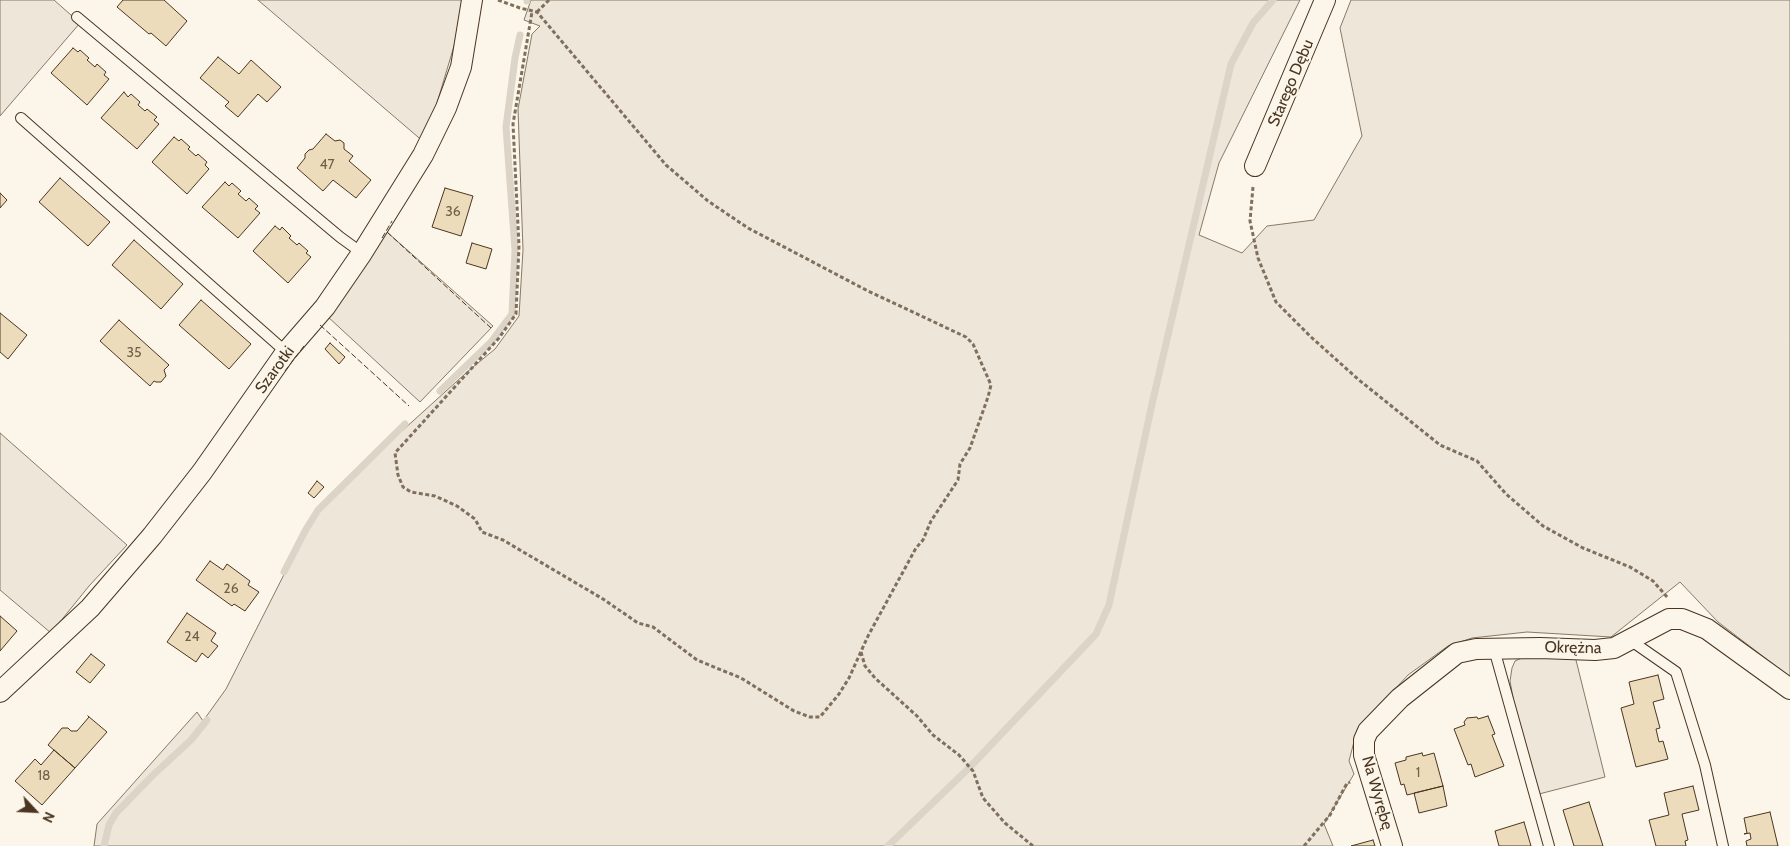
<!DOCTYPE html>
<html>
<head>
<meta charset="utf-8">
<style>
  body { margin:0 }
  #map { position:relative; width:1790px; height:846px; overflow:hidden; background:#fbf6e9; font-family:Cabin,sans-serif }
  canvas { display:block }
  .north { position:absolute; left:10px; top:786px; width:50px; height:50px; -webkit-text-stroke:4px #fbf6e9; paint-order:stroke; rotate:115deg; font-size:14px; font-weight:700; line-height:20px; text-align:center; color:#4a3520 }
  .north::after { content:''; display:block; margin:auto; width:18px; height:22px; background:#4a3520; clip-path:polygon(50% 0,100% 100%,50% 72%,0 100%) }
</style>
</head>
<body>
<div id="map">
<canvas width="1790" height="846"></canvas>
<div class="north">N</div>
</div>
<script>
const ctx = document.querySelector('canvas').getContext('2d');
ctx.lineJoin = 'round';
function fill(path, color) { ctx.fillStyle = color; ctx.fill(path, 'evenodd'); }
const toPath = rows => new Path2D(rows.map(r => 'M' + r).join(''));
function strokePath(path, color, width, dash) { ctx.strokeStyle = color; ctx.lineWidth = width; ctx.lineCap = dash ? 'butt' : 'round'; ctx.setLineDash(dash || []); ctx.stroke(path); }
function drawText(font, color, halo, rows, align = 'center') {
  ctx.font = font + ' Cabin,sans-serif'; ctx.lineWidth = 4; ctx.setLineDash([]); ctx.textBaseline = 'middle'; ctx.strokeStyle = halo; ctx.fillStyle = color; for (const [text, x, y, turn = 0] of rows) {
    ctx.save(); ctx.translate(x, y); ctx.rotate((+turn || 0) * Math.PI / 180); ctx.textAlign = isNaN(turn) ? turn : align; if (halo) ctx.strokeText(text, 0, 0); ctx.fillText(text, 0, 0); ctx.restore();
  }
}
const green = toPath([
  [0,0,54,0,80,23,0,116,0,0],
  [258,0,464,0,460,26,425,143,258,0],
  [531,0,1300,0,1219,163,1199,235,1242,253,1267,226,1314,220,1362,136,1340,28,1351,0,1790,0,1790,677,1718,622,1680,582,1611,637,1527,632,1472,638,1448,646,1408,675,1357,730,1349,761,1354,774,1324,824,1333,846,94,846,97,824,197,712,203,721,226,689,301,541,318,514,381,450,467,372,495,349,519,316,523,250,518,109,532,34,540,26,524,20,531,0],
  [387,232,493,326,420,402,327,316,387,232],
  [0,433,127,545,89,586,51,633,0,590,0,433],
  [1575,656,1605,777,1539,794,1514,703,1510,681,1512,668,1515,661,1524,657,1575,656]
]);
const stream = toPath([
  [527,1,527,0],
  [440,391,491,342,512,314,515,250,506,127,515,58,520,35],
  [284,572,305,531,318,510,405,424],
  [104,846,109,825,116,813,152,776,191,740,207,720],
  [888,846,970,767,1096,634,1109,605,1152,404,1231,64,1253,23,1273,0]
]);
const building = toPath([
  [123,0,164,0,187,21,166,46,151,33,149,34,117,7,123,0],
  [73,48,78,52,80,50,89,58,87,60,95,67,97,64,106,72,104,75,109,79,87,105,51,73,73,48],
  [218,57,239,74,251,60,281,87,267,102,258,94,238,117,225,106,229,102,200,78,218,57],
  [124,92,128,97,131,94,140,102,138,105,145,111,147,109,157,117,154,120,159,124,137,149,101,118,124,92],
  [326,134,335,141,340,140,344,143,344,149,353,156,349,161,371,180,356,198,333,180,323,191,297,168,305,158,305,154,309,150,313,149,326,134],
  [174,137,179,141,181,139,190,147,188,149,196,156,198,154,207,162,205,165,209,169,187,194,152,162,174,137],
  [60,178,110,222,88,246,39,202,60,178],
  [225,182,229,186,232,183,241,191,238,194,246,201,249,198,258,206,255,209,260,213,238,238,202,207,225,182],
  [445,188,473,196,461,236,432,227,445,188],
  [0,193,7,200,0,208,0,193],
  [275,226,280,230,282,227,291,236,289,238,297,245,299,243,308,251,306,253,311,257,288,283,253,251,275,226],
  [134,240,183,284,161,309,112,265,134,240],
  [472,243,492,249,486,269,466,263,472,243],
  [201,300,251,344,229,369,179,325,201,300],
  [0,313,27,335,8,359,0,352,0,313],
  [119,320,169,365,164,370,166,376,161,382,156,382,154,381,150,386,100,341,119,320],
  [330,343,345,357,339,364,325,349,330,343],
  [317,481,324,487,314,498,308,493,317,481],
  [210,561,223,570,227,564,250,581,248,585,259,592,245,611,234,604,232,606,196,580,210,561],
  [187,613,216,633,211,641,218,646,208,658,202,653,196,662,167,642,187,613],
  [0,616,17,631,0,651,0,616],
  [91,654,105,665,90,683,76,672,91,654],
  [1658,675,1664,699,1653,702,1660,728,1656,729,1659,742,1663,741,1668,759,1636,767,1621,708,1634,704,1629,682,1658,675],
  [88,716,107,732,75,768,48,745,62,728,68,728,71,731,77,731,89,717,88,716],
  [1488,716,1495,734,1492,735,1504,766,1475,777,1471,764,1468,765,1454,729,1465,725,1464,722,1467,718,1477,717,1478,719,1488,716],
  [54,750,75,768,42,805,15,781,35,759,41,765,54,750],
  [1422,753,1423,756,1434,753,1443,786,1407,795,1404,784,1401,785,1395,763,1406,760,1406,757,1422,753],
  [1443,786,1447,806,1419,813,1414,793,1443,786],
  [1693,786,1699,810,1682,814,1688,840,1685,841,1686,846,1656,846,1649,820,1669,815,1664,793,1693,786],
  [1589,802,1603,846,1574,846,1563,810,1589,802],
  [1770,812,1778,846,1747,846,1746,841,1751,839,1750,833,1744,834,1747,833,1744,818,1770,812],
  [1524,822,1531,846,1499,846,1495,831,1524,822],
  [1373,840,1375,846,1351,846,1373,840]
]);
const path = toPath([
  [498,0,520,8,537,12,666,165,708,201,748,228,868,291,966,337,973,344,991,385,988,397,970,448,960,464,958,480,931,521,923,540,916,548,868,636,849,678,839,694,820,717,810,717,794,711,741,678,697,660,653,627,638,623,603,599,503,540,482,532,475,519,457,506,435,496,411,492,403,487,398,475,395,453,499,338,516,314,519,246,513,124,532,12],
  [537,12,549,0],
  [1253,187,1250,221,1258,258,1276,302,1311,337,1359,380,1440,445,1477,461,1506,494,1543,526,1583,548,1630,567,1653,581,1668,598],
  [861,652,865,666,875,678,917,716,933,735,959,755,973,771,983,798,1005,823,1033,846],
  [1304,846,1330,815,1346,785,1350,782]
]);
const service = toPath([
  [77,17,340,237,362,253],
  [21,118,286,352],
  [1630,640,1676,672,1705,765,1723,846],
  [1494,649,1549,846]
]);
const minor = toPath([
  [1255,166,1325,0],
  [0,692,90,608,152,536,202,472,286,352,325,307,362,253,423,155,446,108,461,67,472,0],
  [1392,846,1364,755,1364,740,1368,731,1400,698,1457,653,1476,649,1540,648,1595,650,1614,648,1669,619,1682,619,1707,629,1790,689]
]);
const fence = toPath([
  [387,232,491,328],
  [382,238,392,221],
  [320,325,409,406],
  [285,371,304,346]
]);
const numberNames = [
  ["47",327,165],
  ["36",453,212],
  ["35",134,353],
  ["26",231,589],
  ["24",192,637],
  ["1",1418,773],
  ["18",44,776]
];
const streetNames = [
  ["Starego Dębu",1291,83,-67],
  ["Szarotki",275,370,-54],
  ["Okrężna",1573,648,1],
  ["Na Wyrębę",1377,793,74]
];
fill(green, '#ede6d9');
strokePath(green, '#887966', 1);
strokePath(stream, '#dcd4c6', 7);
fill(building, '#ecdcbc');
strokePath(building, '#4a3520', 1);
strokePath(service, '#4a3520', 12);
strokePath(minor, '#4a3520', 22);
strokePath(path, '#7f6f5c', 3, [4, 2.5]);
strokePath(service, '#fbf6e9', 10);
strokePath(minor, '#fbf6e9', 20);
strokePath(fence, '#4a3520', 1, [6, 2.5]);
drawText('14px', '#725f47', null, numberNames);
drawText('16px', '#4a3520', '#fbf6e9', streetNames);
</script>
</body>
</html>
